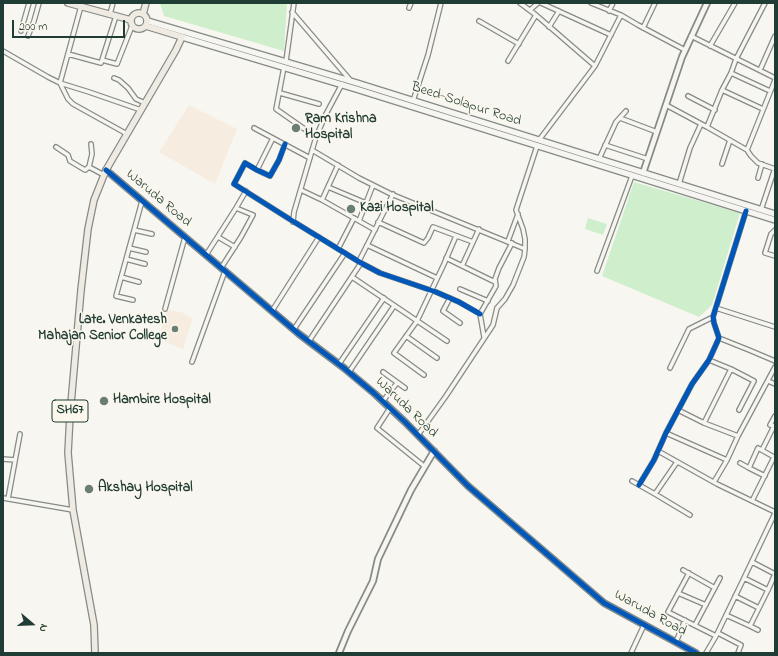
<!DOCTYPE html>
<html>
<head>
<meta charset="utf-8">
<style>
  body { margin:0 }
  #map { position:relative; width:778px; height:656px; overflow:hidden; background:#f8f6f0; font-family:"Indie Flower",sans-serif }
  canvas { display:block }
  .frame { position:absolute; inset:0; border:4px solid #1f3d34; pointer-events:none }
  .north { position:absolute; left:12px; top:604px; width:40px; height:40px; -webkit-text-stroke:3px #fbf7ec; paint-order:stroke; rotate:109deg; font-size:11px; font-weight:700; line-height:16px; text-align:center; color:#1f3d34 }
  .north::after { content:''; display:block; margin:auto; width:14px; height:18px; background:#1f3d34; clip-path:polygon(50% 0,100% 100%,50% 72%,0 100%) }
  .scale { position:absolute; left:12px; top:20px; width:113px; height:18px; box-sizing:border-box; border:2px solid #1f3d34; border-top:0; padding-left:5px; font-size:12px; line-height:14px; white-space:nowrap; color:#1f3d34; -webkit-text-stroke:3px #fbf7ec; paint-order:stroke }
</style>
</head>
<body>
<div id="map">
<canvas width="778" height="656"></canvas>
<div class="frame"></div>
<div class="north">N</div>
<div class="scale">200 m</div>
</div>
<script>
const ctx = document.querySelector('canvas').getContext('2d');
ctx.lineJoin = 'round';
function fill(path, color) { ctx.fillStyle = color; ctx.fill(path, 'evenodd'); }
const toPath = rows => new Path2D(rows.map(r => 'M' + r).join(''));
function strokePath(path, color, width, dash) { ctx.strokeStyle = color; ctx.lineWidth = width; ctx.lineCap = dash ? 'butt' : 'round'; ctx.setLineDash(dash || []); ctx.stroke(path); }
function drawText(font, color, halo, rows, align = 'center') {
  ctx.font = font + ' "Indie Flower",sans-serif'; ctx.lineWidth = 3.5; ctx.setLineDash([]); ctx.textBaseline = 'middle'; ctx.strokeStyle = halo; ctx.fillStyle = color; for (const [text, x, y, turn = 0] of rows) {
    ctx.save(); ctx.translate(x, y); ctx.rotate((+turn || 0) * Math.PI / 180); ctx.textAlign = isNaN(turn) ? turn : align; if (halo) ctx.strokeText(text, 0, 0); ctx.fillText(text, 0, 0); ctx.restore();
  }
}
const built = toPath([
  [189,105,237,129,215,184,159,152],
  [167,310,181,312,193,318,183,349,158,339]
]);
const green = toPath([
  [160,3,287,3,284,51,164,16],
  [634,182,740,213,712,305,699,317,602,276],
  [588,218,607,224,603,235,585,229]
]);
const minor = toPath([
  [520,3,536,15,595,66],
  [541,3,611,35],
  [81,6,60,83,68,99,73,104,127,134],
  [409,8,411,3],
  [530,10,538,3],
  [609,11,613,3],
  [292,12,351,81],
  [110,14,113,3],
  [621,15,638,25,685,50],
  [479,21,519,44],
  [549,27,559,11],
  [643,28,655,3],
  [21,31,29,3],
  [28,36,34,21,39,3],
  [691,36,775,78],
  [710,46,735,3],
  [3,51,48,77,60,83,89,92,141,110],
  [68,54,101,63,116,16],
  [102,60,117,64,132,26],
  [286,61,294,3],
  [508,61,536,15],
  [284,67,276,109,316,137],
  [760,70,775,36],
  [731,73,770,91],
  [114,78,119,80,128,88,136,99,145,103],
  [722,90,763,109],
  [280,93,319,104],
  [688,96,715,110],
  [413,101,428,55,441,3],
  [666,105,707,127,747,150,751,156,758,163,775,169],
  [620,118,657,132],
  [707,127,722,90,731,73,736,59,765,3],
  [254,128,310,158],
  [539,140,595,66,621,15,591,3],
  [91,144,92,154,89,167,104,175],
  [285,144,279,160,270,176,257,170,245,163,234,184,291,220,361,263,380,273,436,292,459,302,480,314],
  [605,145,648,159],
  [56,147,68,155,70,161,85,170,89,167],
  [312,150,359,178,391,194,525,249],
  [747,150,775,80],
  [599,159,616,122,626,111],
  [722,164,730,140],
  [257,170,273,138],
  [758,178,762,164],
  [679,184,690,148,701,124],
  [328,187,366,203],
  [301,190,322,200,375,230],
  [322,200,338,165],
  [761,210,775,168],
  [359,221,373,185],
  [293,222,294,212,316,137,326,114,342,84],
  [378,222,424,243,428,238,433,227,473,242],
  [134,230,152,234],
  [775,230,771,234,765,253,775,256],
  [218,237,235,247],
  [508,241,518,214],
  [367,245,437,278],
  [129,248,146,252],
  [338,249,354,218],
  [206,255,236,208,246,191],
  [446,258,495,282],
  [126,259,145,264],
  [359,261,393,194],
  [462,266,479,229],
  [221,268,241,237,253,215,236,208],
  [597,271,632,176],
  [121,277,139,282],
  [352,277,447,341],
  [460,289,488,301],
  [450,298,443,311,460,323],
  [133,300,116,296,142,201],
  [716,308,775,327],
  [165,309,185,237],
  [272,311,319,237],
  [294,329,345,253],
  [406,336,437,358],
  [484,337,480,314,496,286,495,279,499,268,512,243],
  [719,338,749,350,775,361],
  [309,341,361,263],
  [709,360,731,369,754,381,739,410],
  [192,362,225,271],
  [339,364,384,298],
  [670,368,689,329,713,317],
  [349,372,394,306],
  [383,372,405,388],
  [424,375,394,353,417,321,444,264,456,236],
  [768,381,775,384],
  [383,401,397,383],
  [390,408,377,428,424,466],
  [678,410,704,423,738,436],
  [775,416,770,425,775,426],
  [704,423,731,369],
  [666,433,727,460],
  [418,435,446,396,493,325,497,308,505,299,513,285,524,257,525,249,525,239,523,229,516,210,537,146],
  [762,450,774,426],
  [658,451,717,484,775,512],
  [3,459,15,460],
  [740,463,749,468],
  [632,481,655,494,677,462],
  [714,482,727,460,738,436,775,367],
  [639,485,654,460,666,433,692,384,709,360,719,338,714,323,713,317,746,211],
  [655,494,690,515],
  [3,498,73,510],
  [8,499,20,434],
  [752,501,774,457,758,448,749,468,765,476],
  [752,562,775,574],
  [683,570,715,588],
  [689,573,668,612,716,636],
  [744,578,775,513],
  [678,593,706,605],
  [735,596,759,608],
  [726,615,750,626,768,590],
  [695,625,720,578],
  [750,626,758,630],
  [718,633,741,645,738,653],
  [676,642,685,620],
  [631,653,644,625],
  [706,653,716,636,744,578,768,590,775,574]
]);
const tertiary = toPath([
  [106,170,299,334,344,368,375,394,405,422,468,486,604,603,696,653],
  [643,173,682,57,707,3],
  [339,653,348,631,373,581,378,559,411,490,434,451]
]);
const secondary = toPath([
  [148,21,357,83,775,214],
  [182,37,356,89,775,220]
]);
const primary = toPath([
  [68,3,131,20],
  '131 21a8 8 0 1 1 16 0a8 8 0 1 1-16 0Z',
  [143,14,146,3],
  [95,653,94,625,73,510,68,453,70,415,81,290,88,229,94,200,106,170,176,50,182,37,146,26]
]);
const cycleway = toPath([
  [285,144,279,160,270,176,257,170,245,163,234,184,291,220,361,263,380,273,436,292,459,302,480,314],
  [106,170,299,334,344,368,375,394,405,422,468,486,604,603,696,653],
  [639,485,654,460,666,433,692,384,709,360,719,338,714,323,713,317,746,211]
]);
const markers = [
  [296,128,5,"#6b7e76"],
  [351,209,5,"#6b7e76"],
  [175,329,4,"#6b7e76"],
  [104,401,5,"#6b7e76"],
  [89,489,5,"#6b7e76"]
];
const shields = [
  [70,411,36]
];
const shieldNames = [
  ["SH67",70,411]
];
const streetNames = [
  ["Beed-Solapur Road",466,105,18],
  ["Waruda Road",158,199,40],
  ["Waruda Road",406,408,44],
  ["Waruda Road",650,614,29]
];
const poiNames = [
  ["Ram Krishna",305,120],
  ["Hospital",305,136],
  ["Kazi Hospital",360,209],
  ["Late. Venkatesh",167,321,"right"],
  ["Mahajan Senior College",167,337,"right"],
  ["Hambire Hospital",113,401],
  ["Akshay Hospital",98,489]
];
fill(built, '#f6ece0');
fill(green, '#cfefcc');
strokePath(minor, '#868b86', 6);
strokePath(tertiary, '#868b86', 8);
strokePath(secondary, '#868b86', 8);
strokePath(primary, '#868b86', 8);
strokePath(minor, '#f6f5f1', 3.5);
strokePath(tertiary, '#f6f5f1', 4.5);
strokePath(secondary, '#f6f5f1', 5);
strokePath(primary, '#efeae2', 5.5);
strokePath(cycleway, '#0057b8', 5);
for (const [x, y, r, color] of markers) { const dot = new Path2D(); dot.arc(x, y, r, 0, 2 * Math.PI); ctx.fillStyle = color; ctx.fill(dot); strokePath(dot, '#fbf7ec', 1.5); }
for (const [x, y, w] of shields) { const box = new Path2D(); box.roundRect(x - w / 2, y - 11, w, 22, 3); ctx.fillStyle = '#fbf7ec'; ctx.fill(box); strokePath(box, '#1f3d34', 1); }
drawText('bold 13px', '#1f3d34', null, shieldNames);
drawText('14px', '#1f3d34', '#fbf7ec', streetNames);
drawText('bold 14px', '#1f3d34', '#fbf7ec', poiNames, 'left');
</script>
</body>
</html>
